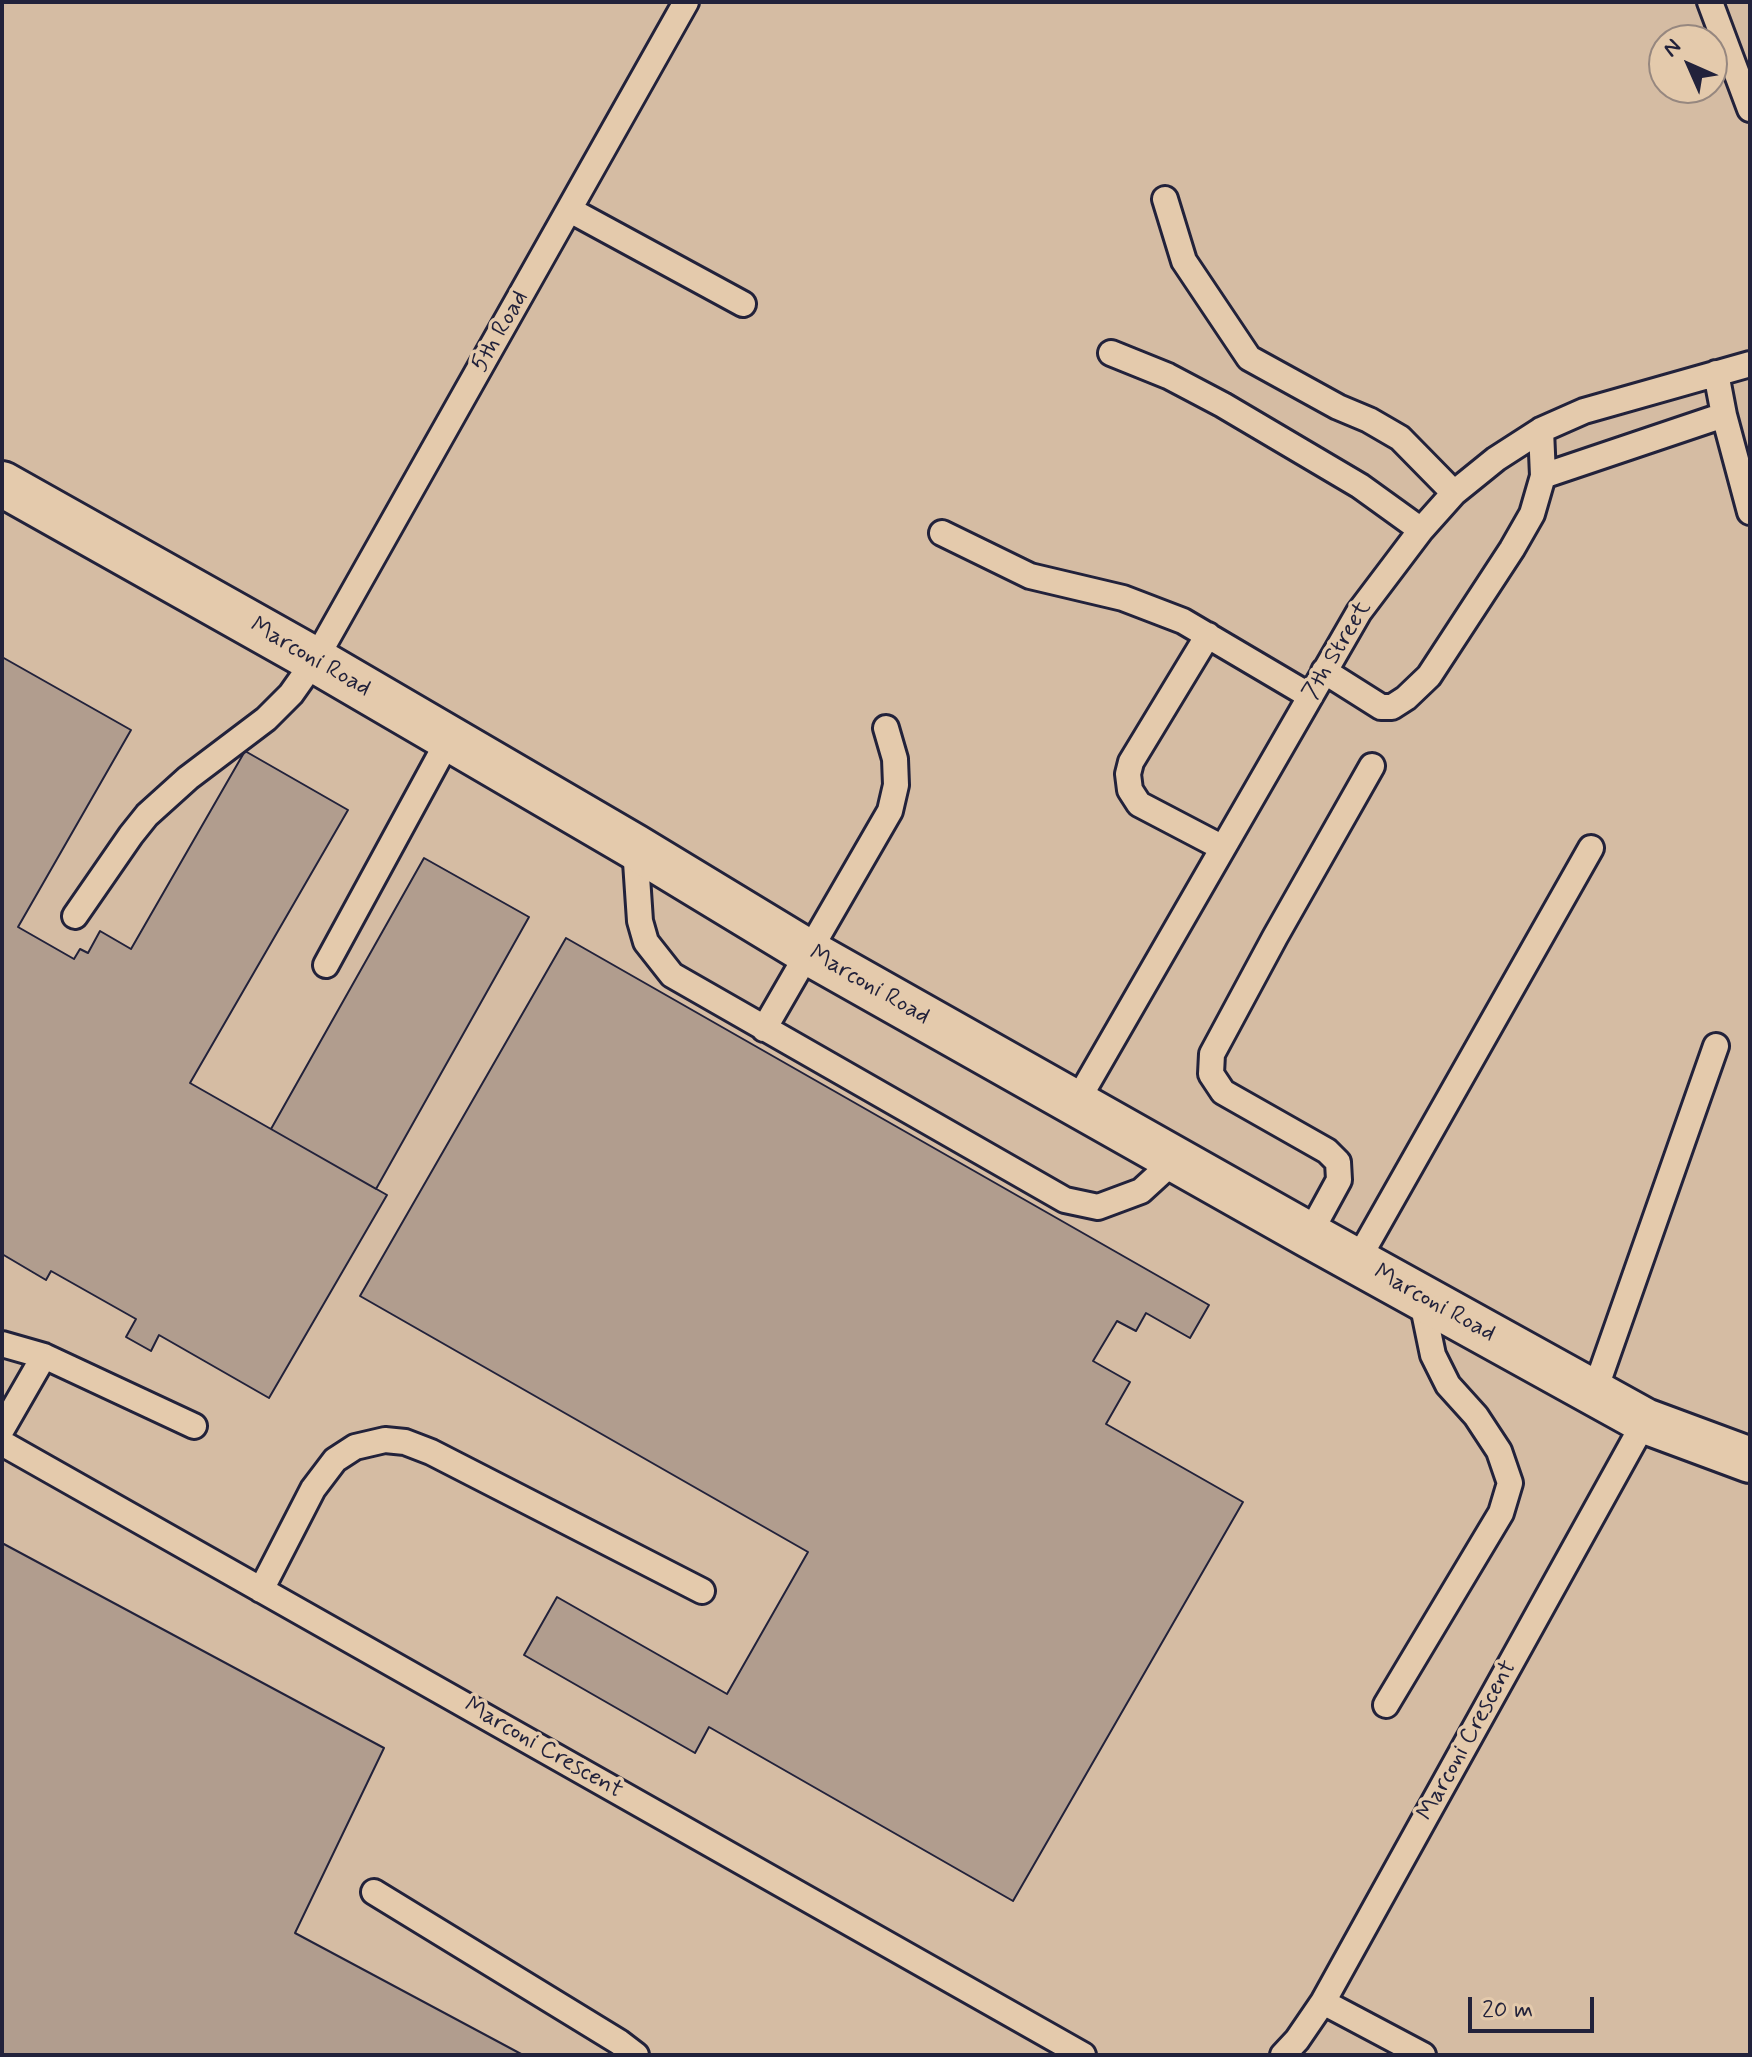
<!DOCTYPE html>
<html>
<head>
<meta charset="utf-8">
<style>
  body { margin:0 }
  #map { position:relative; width:1752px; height:2057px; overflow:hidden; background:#e4caac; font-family:Mynerve,sans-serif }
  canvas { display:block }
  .frame { position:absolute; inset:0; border:4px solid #22223b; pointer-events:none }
  .north { position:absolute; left:1648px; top:24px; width:80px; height:80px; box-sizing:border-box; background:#e4caac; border:2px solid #96877f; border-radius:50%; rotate:315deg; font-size:22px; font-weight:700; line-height:32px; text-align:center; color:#22223b }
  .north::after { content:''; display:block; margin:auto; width:28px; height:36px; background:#22223b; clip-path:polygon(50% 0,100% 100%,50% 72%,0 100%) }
  .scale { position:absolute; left:1468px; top:1997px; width:126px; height:36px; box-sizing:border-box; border:4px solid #22223b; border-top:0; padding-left:10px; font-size:24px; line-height:28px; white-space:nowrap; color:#22223b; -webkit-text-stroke:6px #e4caac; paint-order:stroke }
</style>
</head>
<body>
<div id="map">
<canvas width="1752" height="2057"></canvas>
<div class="frame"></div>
<div class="north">N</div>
<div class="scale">20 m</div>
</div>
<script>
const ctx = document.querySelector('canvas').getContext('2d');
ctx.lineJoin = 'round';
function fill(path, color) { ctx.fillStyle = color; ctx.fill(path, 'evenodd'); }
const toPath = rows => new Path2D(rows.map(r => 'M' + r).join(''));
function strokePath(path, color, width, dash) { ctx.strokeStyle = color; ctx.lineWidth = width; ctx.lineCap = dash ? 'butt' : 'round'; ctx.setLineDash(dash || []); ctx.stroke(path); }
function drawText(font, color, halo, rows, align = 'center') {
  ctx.font = font + ' Mynerve,sans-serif'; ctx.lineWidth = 7; ctx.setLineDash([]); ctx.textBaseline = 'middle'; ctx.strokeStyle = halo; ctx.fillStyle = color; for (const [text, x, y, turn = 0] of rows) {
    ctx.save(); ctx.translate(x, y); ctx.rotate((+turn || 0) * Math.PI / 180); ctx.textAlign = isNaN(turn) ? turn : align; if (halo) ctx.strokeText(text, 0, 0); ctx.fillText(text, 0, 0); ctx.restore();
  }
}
const built = toPath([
  [2,2,1750,2,1750,2055,2,2055],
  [1664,40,1712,40,1712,88,1664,88]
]);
const building = toPath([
  [2,657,131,730,18,927,74,959,80,949,88,953,100,931,131,949,245,751,348,810,190,1083,387,1195,269,1398,159,1335,151,1351,126,1337,136,1319,51,1271,46,1280,2,1254,2,657],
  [424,858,529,917,376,1189,271,1129,424,858],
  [566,938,1209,1305,1190,1338,1146,1313,1136,1331,1117,1321,1093,1361,1130,1382,1106,1424,1243,1502,1013,1901,709,1727,695,1753,524,1655,557,1597,727,1694,808,1552,360,1296,566,938],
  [2,1543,384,1748,295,1933,523,2055,2,2055,2,1543]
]);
const service = toPath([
  [1710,2,1750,109],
  [1165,199,1184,261,1249,358,1338,407,1369,420,1400,438,1454,493],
  [570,210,743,304],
  [1111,353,1168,376,1223,405,1360,486,1421,530],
  [1716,373,1724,415,1750,512],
  [1543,476,1724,415],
  [942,533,1030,576,1123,598,1183,621,1310,696],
  [1208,635,1131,762,1128,774,1130,790,1139,804,1223,848],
  [1324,671,1381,707,1392,707,1406,698,1429,676,1512,549,1532,514,1543,476,1541,430],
  [635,847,640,921,646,942,672,975,1065,1200,1098,1207,1141,1191,1176,1159],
  [75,916,131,835,147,815,188,778,266,719,291,694,315,660,686,2],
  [326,965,449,739],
  [764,1029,890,811,896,785,895,759,886,728],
  [1076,1103,1359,612,1421,530,1454,493,1496,459,1541,430,1584,411,1750,364],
  [1309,1235,1339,1180,1338,1162,1327,1151,1223,1092,1211,1074,1212,1054,1275,937,1372,766],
  [1357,1261,1591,848],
  [2,1344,44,1356,194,1426],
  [1594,1393,1716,1046],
  [2,1429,44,1356],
  [2,1443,1083,2055],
  [261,1590,313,1489,335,1460,355,1447,385,1440,405,1442,431,1452,702,1591],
  [1386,1705,1501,1513,1510,1483,1499,1451,1476,1416,1448,1385,1433,1355,1421,1297],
  [374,1892,619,2042,636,2055],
  [1323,2002,1423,2055],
  [1283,2055,1297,2040,1323,2002,1645,1421]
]);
const minor = toPath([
  [2,484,315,660,635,847,808,952,1309,1235,1645,1421,1750,1460]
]);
const streetNames = [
  ["5th Road",501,332,-60],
  ["7th Street",1338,651,-59],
  ["Marconi Road",310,658,30],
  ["Marconi Road",869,986,30],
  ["Marconi Road",1434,1304,29],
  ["Marconi Crescent",1468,1741,-61],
  ["Marconi Crescent",543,1749,30]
];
fill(built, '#d5bca3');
fill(building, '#b19d8e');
strokePath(building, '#22223b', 2);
strokePath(service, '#22223b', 30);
strokePath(minor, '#22223b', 50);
strokePath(service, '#e4caac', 24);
strokePath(minor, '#e4caac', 44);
drawText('24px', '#22223b', '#e4caac', streetNames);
</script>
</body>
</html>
